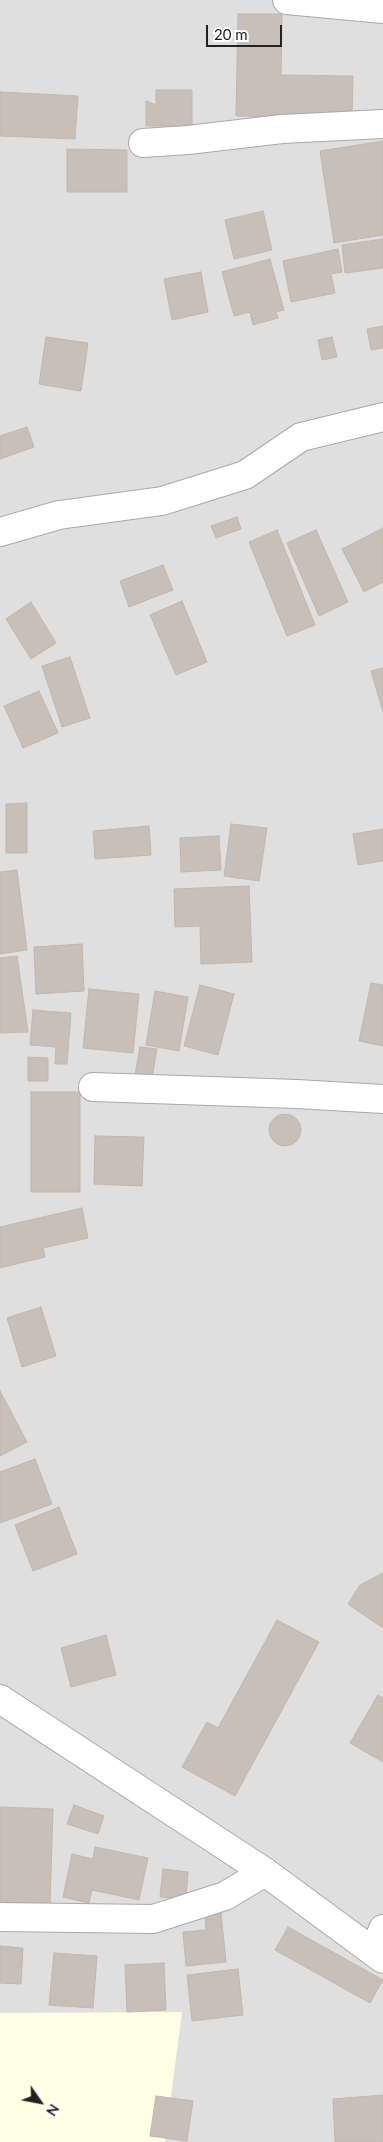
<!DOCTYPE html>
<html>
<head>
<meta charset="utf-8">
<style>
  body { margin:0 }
  #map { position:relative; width:383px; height:2142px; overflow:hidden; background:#f2efe9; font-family:Lato,sans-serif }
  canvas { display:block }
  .north { position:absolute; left:15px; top:2077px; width:50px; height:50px; -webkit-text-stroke:4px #fff; paint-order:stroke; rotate:123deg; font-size:14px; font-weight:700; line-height:20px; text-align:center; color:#222 }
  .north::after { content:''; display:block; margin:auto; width:18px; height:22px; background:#222; clip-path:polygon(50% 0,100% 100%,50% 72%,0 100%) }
  .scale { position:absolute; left:206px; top:25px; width:76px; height:22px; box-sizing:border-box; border:2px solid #222; border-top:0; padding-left:6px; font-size:15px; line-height:18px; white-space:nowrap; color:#222; -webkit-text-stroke:4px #fff; paint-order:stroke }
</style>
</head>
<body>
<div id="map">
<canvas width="383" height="2142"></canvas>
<div class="north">N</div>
<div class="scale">20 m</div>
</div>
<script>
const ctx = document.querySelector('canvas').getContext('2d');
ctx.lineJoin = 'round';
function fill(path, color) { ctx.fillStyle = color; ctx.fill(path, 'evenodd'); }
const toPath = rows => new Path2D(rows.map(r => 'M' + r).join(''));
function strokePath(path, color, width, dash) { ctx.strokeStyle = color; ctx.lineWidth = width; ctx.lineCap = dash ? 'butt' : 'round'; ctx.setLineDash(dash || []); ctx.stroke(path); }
const residential = toPath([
  [0,0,383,0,383,2142,0,2142]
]);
const education = toPath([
  [182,2012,165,2142,0,2142,0,2013]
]);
const building = toPath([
  [238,14,282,14,281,75,353,76,352,118,236,116,238,14],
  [156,90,192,90,192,126,146,126,146,101,156,105,156,90],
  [0,92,78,96,75,139,0,136,0,92],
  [383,141,383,235,334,243,320,151,383,141],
  [67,149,127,150,127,192,67,192,67,149],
  [263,211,272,250,234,259,225,220,263,211],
  [383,239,383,268,345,273,342,245,383,239],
  [338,249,342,272,331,274,335,293,291,302,283,261,338,249],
  [270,259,284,310,276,312,278,318,253,325,250,312,234,316,222,272,270,259],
  [201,272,208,312,172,320,164,279,201,272],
  [383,326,383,348,371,350,367,329,383,326],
  [46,337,88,343,81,391,39,384,46,337],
  [332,337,337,357,322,360,318,340,332,337],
  [27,427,34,447,0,459,0,436,27,427],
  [237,517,241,529,216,538,211,526,237,517],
  [383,528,383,582,364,592,342,549,383,528],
  [277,530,315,625,287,636,249,542,277,530],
  [316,530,348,602,319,616,287,543,316,530],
  [163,565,173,590,129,607,120,581,163,565],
  [182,601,207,662,176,675,150,615,182,601],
  [31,602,56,643,31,659,6,619,31,602],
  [70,657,90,718,62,727,42,666,70,657],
  [383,668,383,712,371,671,383,668],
  [39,691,58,733,23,748,4,706,39,691],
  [27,803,27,853,6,853,6,804,27,803],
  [231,824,267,828,259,881,224,876,231,824],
  [149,826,151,855,95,859,93,831,149,826],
  [383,829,383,861,358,865,353,834,383,829],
  [219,836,221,870,181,872,180,838,219,836],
  [17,870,27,950,0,954,0,872,17,870],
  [249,886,252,962,201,964,200,926,175,927,174,889,249,886],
  [82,944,84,991,36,994,34,947,82,944],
  [17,956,28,1032,0,1033,0,958,17,956],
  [371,983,383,985,383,1046,359,1041,371,983],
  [200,985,234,994,218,1055,184,1046,200,985],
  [89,989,139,994,133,1053,83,1048,89,989],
  [155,991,188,997,179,1051,146,1045,155,991],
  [33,1010,71,1013,67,1064,55,1064,56,1047,30,1045,33,1010],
  [140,1047,157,1049,152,1078,135,1075,140,1047],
  [28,1057,48,1058,48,1081,28,1081,28,1057],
  [31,1092,80,1092,80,1192,31,1192,31,1092],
  '269 1130a16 16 0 1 1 32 0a16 16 0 1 1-32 0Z',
  [95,1136,144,1137,142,1186,94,1184,95,1136],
  [82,1208,88,1238,43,1248,45,1257,0,1268,0,1227,82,1208],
  [41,1307,56,1356,22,1367,7,1318,41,1307],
  [0,1391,27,1442,0,1456,0,1391],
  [35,1459,52,1504,0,1523,0,1472,35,1459],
  [59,1507,77,1554,33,1571,15,1525,59,1507],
  [383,1573,383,1628,348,1604,360,1585,383,1573],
  [277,1620,319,1642,235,1796,182,1767,207,1722,218,1728,277,1620],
  [106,1635,116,1675,71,1687,61,1648,106,1635],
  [378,1695,383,1698,383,1762,350,1743,378,1695],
  [74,1805,104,1816,98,1834,67,1824,74,1805],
  [0,1807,53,1809,50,1904,0,1903,0,1807],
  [95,1847,148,1858,139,1900,92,1890,89,1903,63,1897,72,1854,93,1859,95,1847],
  [163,1869,188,1872,186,1899,160,1897,163,1869],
  [221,1913,226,1962,186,1966,183,1932,206,1930,205,1914,221,1913],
  [288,1927,383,1980,370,2003,275,1950,288,1927],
  [0,1946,23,1948,21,1984,0,1983,0,1946],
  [54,1953,97,1956,93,2008,49,2005,54,1953],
  [164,1963,166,2010,127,2012,125,1965,164,1963],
  [238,1969,243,2015,192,2021,187,1975,238,1969],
  [383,2095,383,2142,335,2142,333,2099,383,2095],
  [156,2096,193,2101,187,2141,150,2136,156,2096]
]);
const street = toPath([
  [287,0,383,9],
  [143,143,188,140,282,129,383,124],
  [0,532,59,515,162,501,245,475,301,437,383,417],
  [93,1087,297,1094,383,1099],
  [0,1699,265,1872,383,1959],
  [0,1917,153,1919,225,1896,265,1872],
  [374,1952,383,1929]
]);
fill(residential, '#e0dfdf');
fill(education, '#ffffe5');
fill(building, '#c7bfb8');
strokePath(building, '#c4b6ab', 1);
strokePath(street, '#a9a9a9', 30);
strokePath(street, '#fff', 28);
</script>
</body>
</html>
